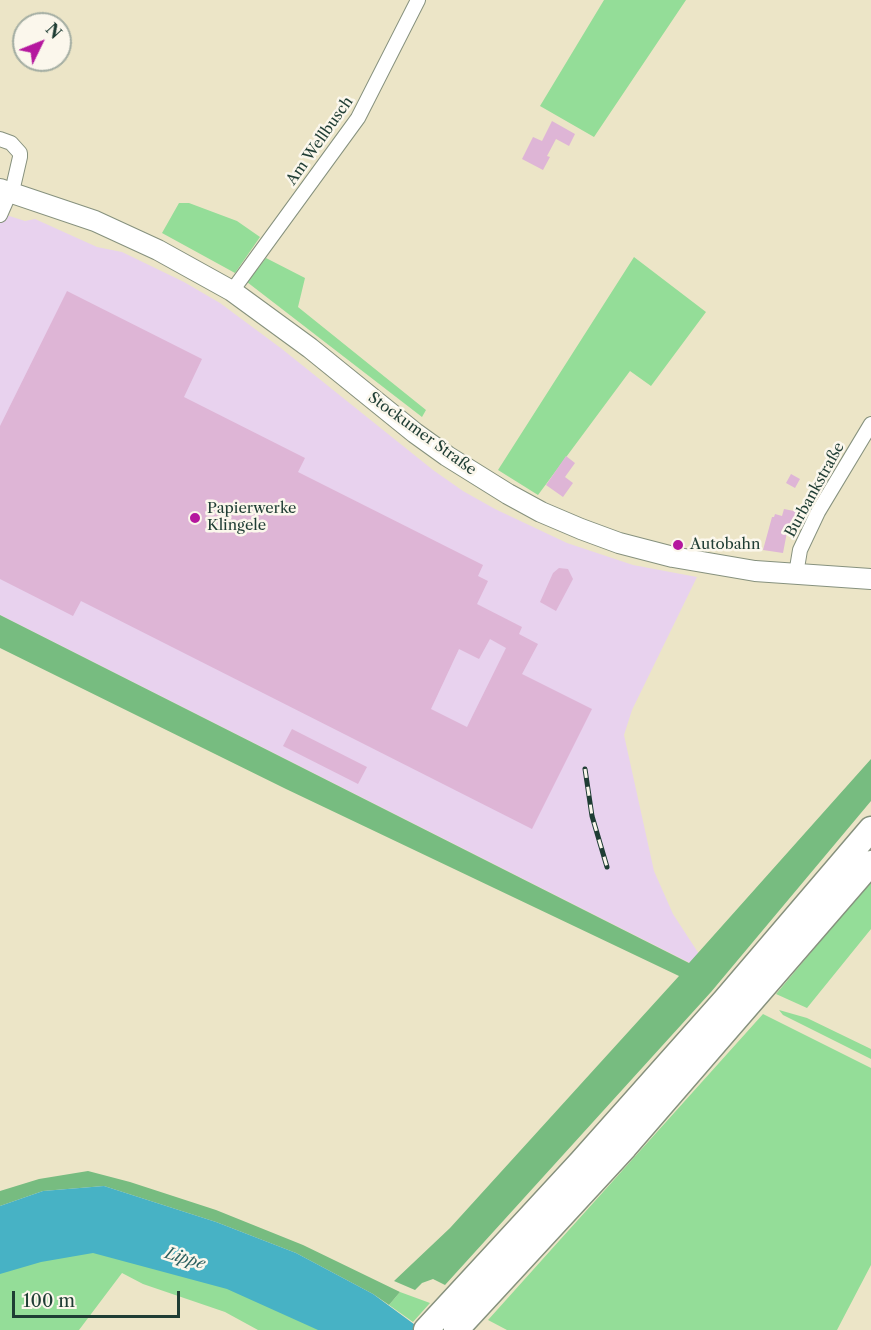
<!DOCTYPE html>
<html>
<head>
<meta charset="utf-8">
<style>
  body { margin:0 }
  #map { position:relative; width:871px; height:1330px; overflow:hidden; background:#ece5c7; font-family:"Libre Caslon Text",serif }
  canvas { display:block }
  .north { position:absolute; left:12px; top:12px; width:60px; height:60px; box-sizing:border-box; background:#fbf7ec; border:2px solid #a3ada2; border-radius:50%; rotate:47deg; font-size:16px; font-weight:700; line-height:24px; text-align:center; color:#1f3d34 }
  .north::after { content:''; display:block; margin:auto; width:21px; height:27px; background:#b5179e; clip-path:polygon(50% 0,100% 100%,50% 72%,0 100%) }
  .scale { position:absolute; left:12px; top:1291px; width:168px; height:27px; box-sizing:border-box; border:3px solid #1f3d34; border-top:0; padding-left:8px; font-size:18px; line-height:21px; white-space:nowrap; color:#1f3d34; -webkit-text-stroke:4px #fbf7ec; paint-order:stroke }
</style>
</head>
<body>
<div id="map">
<canvas width="871" height="1330"></canvas>
<div class="north">N</div>
<div class="scale">100 m</div>
</div>
<script>
const ctx = document.querySelector('canvas').getContext('2d');
ctx.lineJoin = 'round';
function fill(path, color) { ctx.fillStyle = color; ctx.fill(path, 'evenodd'); }
const toPath = rows => new Path2D(rows.map(r => 'M' + r).join(''));
function strokePath(path, color, width, dash) { ctx.strokeStyle = color; ctx.lineWidth = width; ctx.lineCap = dash ? 'butt' : 'round'; ctx.setLineDash(dash || []); ctx.stroke(path); }
function drawText(font, color, halo, rows, align = 'center') {
  ctx.font = font + ' "Libre Caslon Text",serif'; ctx.lineWidth = 5; ctx.setLineDash([]); ctx.textBaseline = 'middle'; ctx.strokeStyle = halo; ctx.fillStyle = color; for (const [text, x, y, turn = 0] of rows) {
    ctx.save(); ctx.translate(x, y); ctx.rotate((+turn || 0) * Math.PI / 180); ctx.textAlign = isNaN(turn) ? turn : align; if (halo) ctx.strokeText(text, 0, 0); ctx.fillText(text, 0, 0); ctx.restore();
  }
}
const built = toPath([
  [0,213,25,221,35,219,97,247,122,252,184,282,220,303,282,349,433,470,463,491,495,509,567,543,633,565,697,577,632,710,624,735,654,871,673,914,699,954,690,963,0,615]
]);
const green = toPath([
  [604,0,686,0,594,137,540,106],
  [179,203,189,203,237,221,260,237,235,273,162,233],
  [634,257,706,312,651,386,630,371,538,495,498,470],
  [266,258,305,278,298,307,426,410,422,417,247,282],
  [871,881,871,929,807,1008,776,994],
  [779,1010,807,1018,871,1049,871,1059,783,1015],
  [763,1014,871,1068,871,1265,837,1330,507,1330,488,1320],
  [33,1225,369,1330,258,1330,225,1312,143,1284,122,1273,79,1330,0,1330,0,1235],
  [400,1292,430,1303,413,1322,389,1305]
]);
const forest = toPath([
  [0,615,689,963,871,759,871,801,711,992,445,1285,433,1279,422,1283,415,1290,394,1281,450,1228,679,976,286,789,0,648],
  [88,1171,130,1182,216,1210,303,1245,400,1292,389,1305,373,1294,296,1253,216,1222,104,1186,43,1191,0,1206,0,1191,39,1179]
]);
const water = toPath([
  [104,1186,216,1222,296,1253,373,1294,422,1330,318,1330,227,1289,93,1253,41,1262,0,1274,0,1206,43,1191]
]);
const building = toPath([
  [552,121,575,134,569,146,556,139,547,156,550,157,543,170,522,159,533,137,542,141],
  [67,291,202,359,184,397,305,458,298,472,483,565,478,576,488,581,477,604,522,627,519,634,538,644,522,674,592,709,532,829,81,601,73,616,0,579,0,426],
  [490,639,506,648,467,727,431,709,459,649,479,659],
  [566,456,575,463,565,477,573,483,563,497,546,485],
  [791,474,800,479,795,488,786,483],
  [784,509,799,512,794,533,787,532,783,553,763,550,772,517,774,517,775,514,782,516],
  [559,568,568,569,573,579,556,611,540,602,553,573],
  [292,729,367,767,358,784,283,746]
]);
const minor = toPath([
  [0,139,11,143,20,153,20,157,14,183,0,215],
  [232,291,358,118,418,0],
  [796,574,800,550,818,512,871,424]
]);
const secondary = toPath([
  [0,189,95,221,158,250,232,291,310,348,415,433,447,456,508,494,541,512,581,529,619,543,673,557,755,571,871,579]
]);
const motorway = toPath([
  [426,1330,581,1162,725,1000,871,829],
  [456,1330,625,1147,871,863]
]);
const rail = toPath([
  [585,769,592,816,607,867]
]);
const markers = [
  [195,518,6,"#b5179e"],
  [678,545,6,"#b5179e"]
];
const streetNames = [
  ["Am Wellbusch",320,141,-55],
  ["Stockumer Straße",422,434,36],
  ["Burbankstraße",815,490,-61]
];
const poiNames = [
  ["Papierwerke",207,509],
  ["Klingele",207,526],
  ["Autobahn",690,545]
];
const waterNames = [
  ["Lippe",185,1259,17]
];
fill(built, '#e8d2ee');
fill(green, '#94dd98');
fill(forest, '#77bc80');
fill(water, '#47b2c5');
fill(building, '#deb5d6');
strokePath(minor, '#86917e', 16);
strokePath(secondary, '#86917e', 22);
strokePath(motorway, '#86917e', 27);
strokePath(minor, '#fff', 14);
strokePath(secondary, '#fff', 20);
strokePath(motorway, '#fff', 24);
strokePath(rail, '#1f3d34', 5);
strokePath(rail, '#fbf7ec', 3, [9]);
for (const [x, y, r, color] of markers) { const dot = new Path2D(); dot.arc(x, y, r, 0, 2 * Math.PI); ctx.fillStyle = color; ctx.fill(dot); strokePath(dot, '#fbf7ec', 2); }
drawText('15px', '#1f3d34', '#fbf7ec', streetNames);
drawText('15px', '#1f3d34', '#fbf7ec', poiNames, 'left');
drawText('italic 16px', '#2b6060', '#fbf7ec', waterNames);
</script>
</body>
</html>
